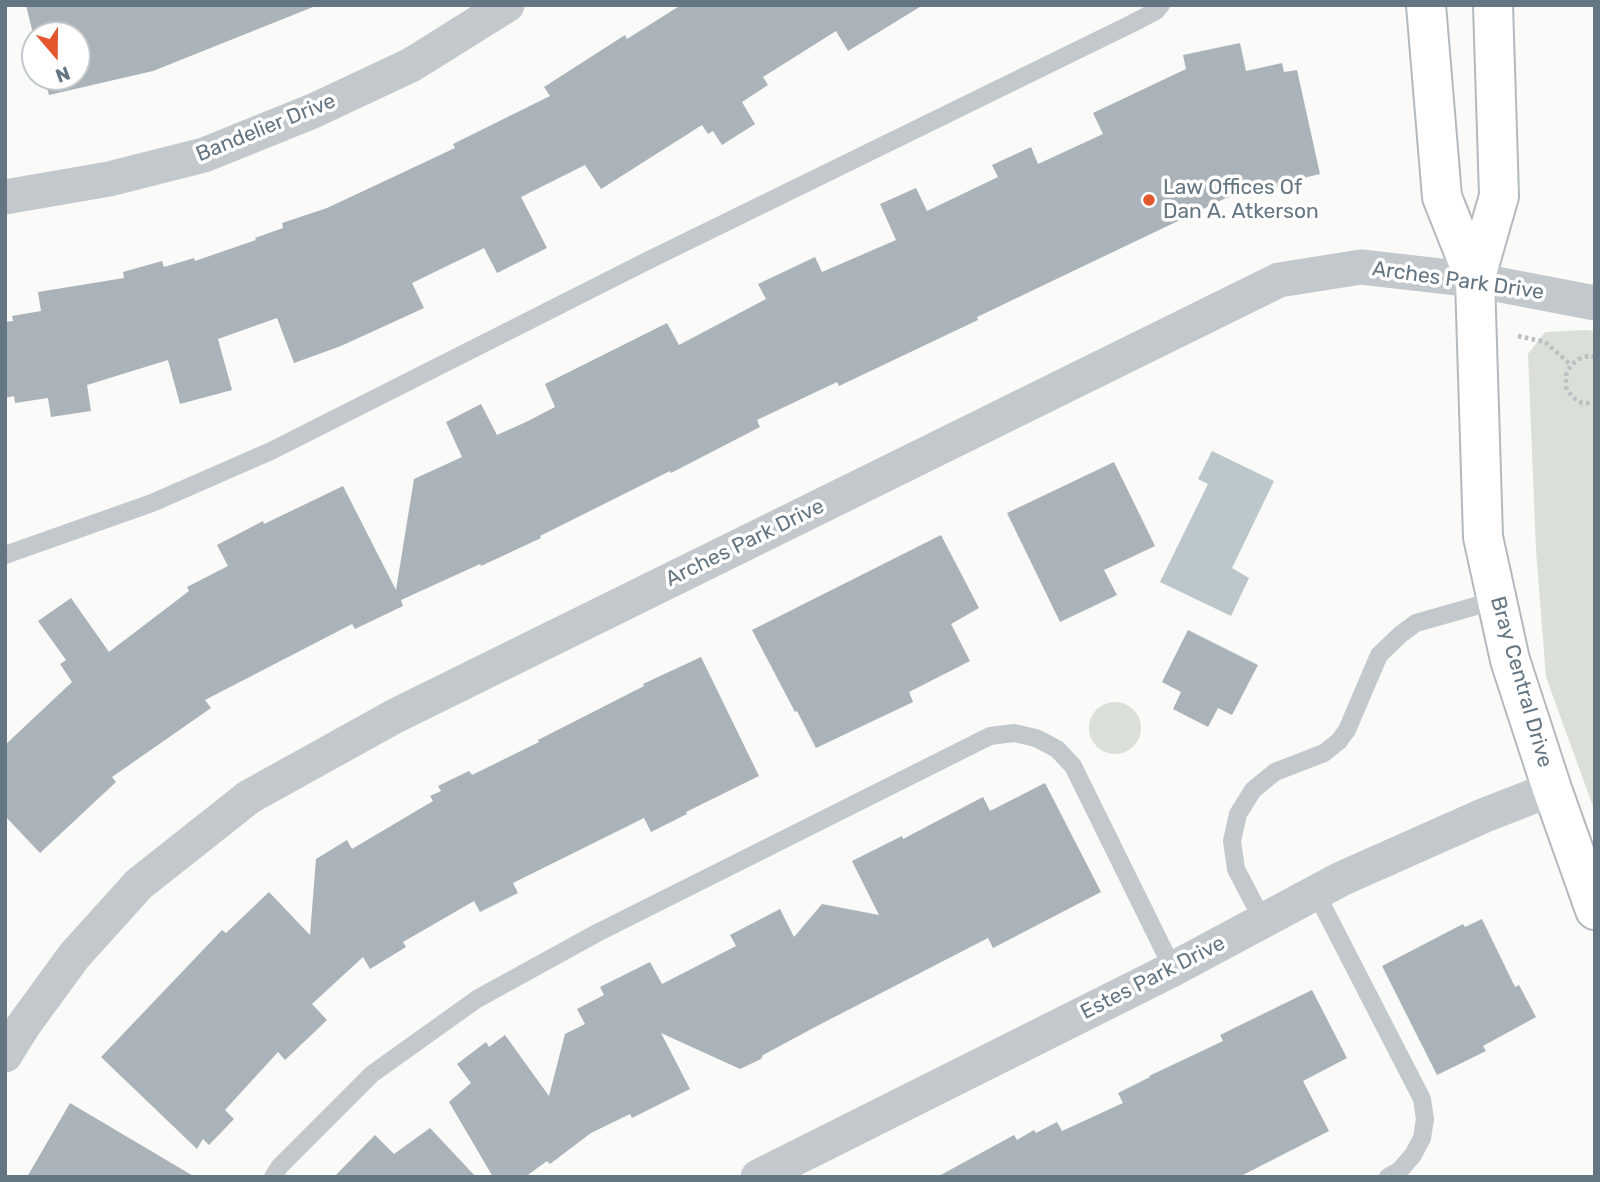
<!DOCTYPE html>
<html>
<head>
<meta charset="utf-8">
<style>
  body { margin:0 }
  #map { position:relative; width:1600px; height:1182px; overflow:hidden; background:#fafaf8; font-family:Rubik,sans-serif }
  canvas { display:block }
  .frame { position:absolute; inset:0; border:7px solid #657683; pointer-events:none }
  .north { position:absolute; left:21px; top:21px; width:70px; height:70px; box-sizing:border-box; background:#fff; border:2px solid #c1c8cd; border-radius:50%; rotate:160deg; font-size:19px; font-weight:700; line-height:28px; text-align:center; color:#657683 }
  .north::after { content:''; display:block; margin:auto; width:24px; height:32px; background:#e4572e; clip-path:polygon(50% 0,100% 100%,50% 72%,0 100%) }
</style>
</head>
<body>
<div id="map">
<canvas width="1600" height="1182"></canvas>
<div class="frame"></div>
<div class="north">N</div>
</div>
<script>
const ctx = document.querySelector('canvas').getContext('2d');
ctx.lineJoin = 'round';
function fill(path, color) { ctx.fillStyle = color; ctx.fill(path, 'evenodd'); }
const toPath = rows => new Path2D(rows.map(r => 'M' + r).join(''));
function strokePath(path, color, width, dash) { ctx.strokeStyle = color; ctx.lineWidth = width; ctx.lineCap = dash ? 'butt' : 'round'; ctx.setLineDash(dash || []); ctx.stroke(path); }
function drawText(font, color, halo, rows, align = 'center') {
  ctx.font = font + ' Rubik,sans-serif'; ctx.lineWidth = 7; ctx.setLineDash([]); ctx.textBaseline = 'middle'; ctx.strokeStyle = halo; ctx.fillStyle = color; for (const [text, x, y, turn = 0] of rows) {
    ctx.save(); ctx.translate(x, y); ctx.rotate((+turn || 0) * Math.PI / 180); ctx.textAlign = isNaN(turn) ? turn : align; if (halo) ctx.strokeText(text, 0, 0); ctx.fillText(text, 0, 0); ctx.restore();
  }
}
const green = toPath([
  [1586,330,1595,331,1595,812,1546,677,1536,550,1528,354,1545,332],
  '1089 728a26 26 0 1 1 52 0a26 26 0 1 1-52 0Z'
]);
const water = toPath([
  [1212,451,1274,481,1232,568,1249,578,1231,616,1160,582,1208,484,1198,479]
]);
const building = toPath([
  [26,5,313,5,313,7,153,71,49,95,44,77,77,77,77,35,35,35,35,42],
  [681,5,923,5,848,51,836,31,763,77,768,85,742,102,755,124,722,145,713,131,708,134,702,125,601,189,585,165,521,197,547,248,497,273,484,248,412,283,424,308,341,346,294,363,277,318,218,339,232,390,180,404,168,360,87,385,91,411,51,417,48,398,15,403,14,396,5,398,5,322,13,321,12,316,41,311,38,292,124,278,123,272,162,261,164,267,194,258,195,261,256,240,255,238,283,228,282,223,327,208,455,148,453,144,550,96,544,87,625,35,627,39],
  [1240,43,1246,71,1282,63,1284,72,1297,70,1320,174,1295,180,1296,183,1226,198,977,317,978,320,839,386,837,382,757,420,760,427,671,473,670,471,540,536,541,538,481,566,480,564,401,600,403,606,355,629,352,624,205,700,211,708,112,777,116,782,40,853,5,816,5,745,72,682,60,664,66,660,38,621,71,598,109,652,189,591,187,587,228,566,217,545,263,521,264,524,343,486,396,590,414,479,462,457,446,422,481,404,497,435,526,422,555,407,545,384,667,323,679,345,766,299,758,284,815,257,822,272,896,240,880,204,916,188,927,211,998,177,992,165,1031,147,1038,164,1103,134,1093,113,1186,69,1183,55],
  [1114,462,1155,546,1104,570,1117,595,1060,622,1007,513],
  [941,535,979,608,951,624,970,661,909,692,913,702,816,748,797,711,795,712,752,630],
  [1188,630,1258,665,1232,715,1218,708,1208,727,1173,709,1181,692,1162,682],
  [701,657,759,776,686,812,687,814,651,832,644,818,513,883,518,893,480,912,474,901,403,942,406,947,370,969,363,957,312,1004,327,1020,285,1060,278,1052,225,1110,234,1119,209,1145,203,1139,197,1149,101,1057,222,930,226,933,269,892,310,935,316,859,347,840,352,849,433,801,430,796,441,791,438,786,469,771,472,775,539,742,538,740,644,686,643,684],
  [1045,783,1101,892,993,948,988,938,817,1026,763,1055,761,1059,740,1069,661,1033,690,1089,632,1118,630,1114,591,1133,550,1164,547,1161,525,1177,493,1177,449,1102,471,1083,457,1064,486,1042,489,1047,505,1035,549,1096,565,1034,585,1024,577,1009,604,995,600,987,650,962,662,984,736,946,730,935,780,909,794,937,822,904,879,915,852,861,902,836,903,839,983,797,990,811],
  [1482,919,1515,987,1519,985,1536,1017,1483,1046,1486,1051,1437,1075,1382,966,1463,924,1465,927],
  [1312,990,1347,1058,1303,1081,1329,1131,1239,1177,937,1177,1014,1135,1017,1140,1034,1130,1036,1133,1057,1122,1062,1131,1123,1103,1118,1093,1150,1077,1149,1076,1223,1041,1220,1035],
  [70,1103,195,1177,27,1177],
  [430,1128,476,1177,334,1177,375,1135,394,1154]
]);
const path = toPath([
  [1518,336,1545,342,1571,365],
  [1595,357,1588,356,1579,359,1571,365,1566,375,1566,387,1572,397,1582,403,1595,403]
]);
const lane = toPath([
  [5,555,152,503,271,451,647,261,1133,23,1156,11,1161,5],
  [1316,893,1422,1099,1425,1119,1422,1138,1413,1155,1400,1170,1388,1177],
  [1263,921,1236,869,1232,841,1238,814,1253,790,1275,772,1324,753,1339,741,1347,730,1379,655,1401,634,1416,623,1497,600],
  [273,1177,280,1166,372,1074,477,999,597,933,990,736,1014,733,1036,738,1057,749,1073,766,1173,969]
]);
const street = toPath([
  [5,197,109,179,204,155,313,111,411,65,507,5],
  [5,1055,23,1026,74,956,139,884,249,797,395,716,1279,280,1361,267,1475,280,1595,303],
  [758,1177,1173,969,1341,879,1485,815,1552,789]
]);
const secondary = toPath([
  [1426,5,1442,197,1475,280],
  [1493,5,1499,196,1475,280,1483,537,1510,660,1552,789,1595,910]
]);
const markers = [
  [1149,200,7,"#e4572e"]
];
const streetNames = [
  ["Bandelier Drive",266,128,-22],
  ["Arches Park Drive",1458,281,8],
  ["Arches Park Drive",745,543,-26],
  ["Bray Central Drive",1521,682,74],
  ["Estes Park Drive",1153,978,-27]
];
const poiNames = [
  ["Law Offices Of",1163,188],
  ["Dan A. Atkerson",1163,212]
];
fill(green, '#dadfd7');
fill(water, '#bbc7cb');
fill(building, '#aab3b9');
strokePath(secondary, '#b3babf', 42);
strokePath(path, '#bbbfc2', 4.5, [3.5, 3.5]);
strokePath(lane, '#c3c8cc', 18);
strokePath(street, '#c3c8cc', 35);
strokePath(secondary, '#fff', 38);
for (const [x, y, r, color] of markers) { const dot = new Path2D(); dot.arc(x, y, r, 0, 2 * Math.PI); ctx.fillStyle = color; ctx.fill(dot); strokePath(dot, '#fff', 2.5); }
drawText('21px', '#657683', '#fff', streetNames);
drawText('21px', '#657683', '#fff', poiNames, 'left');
</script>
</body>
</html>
